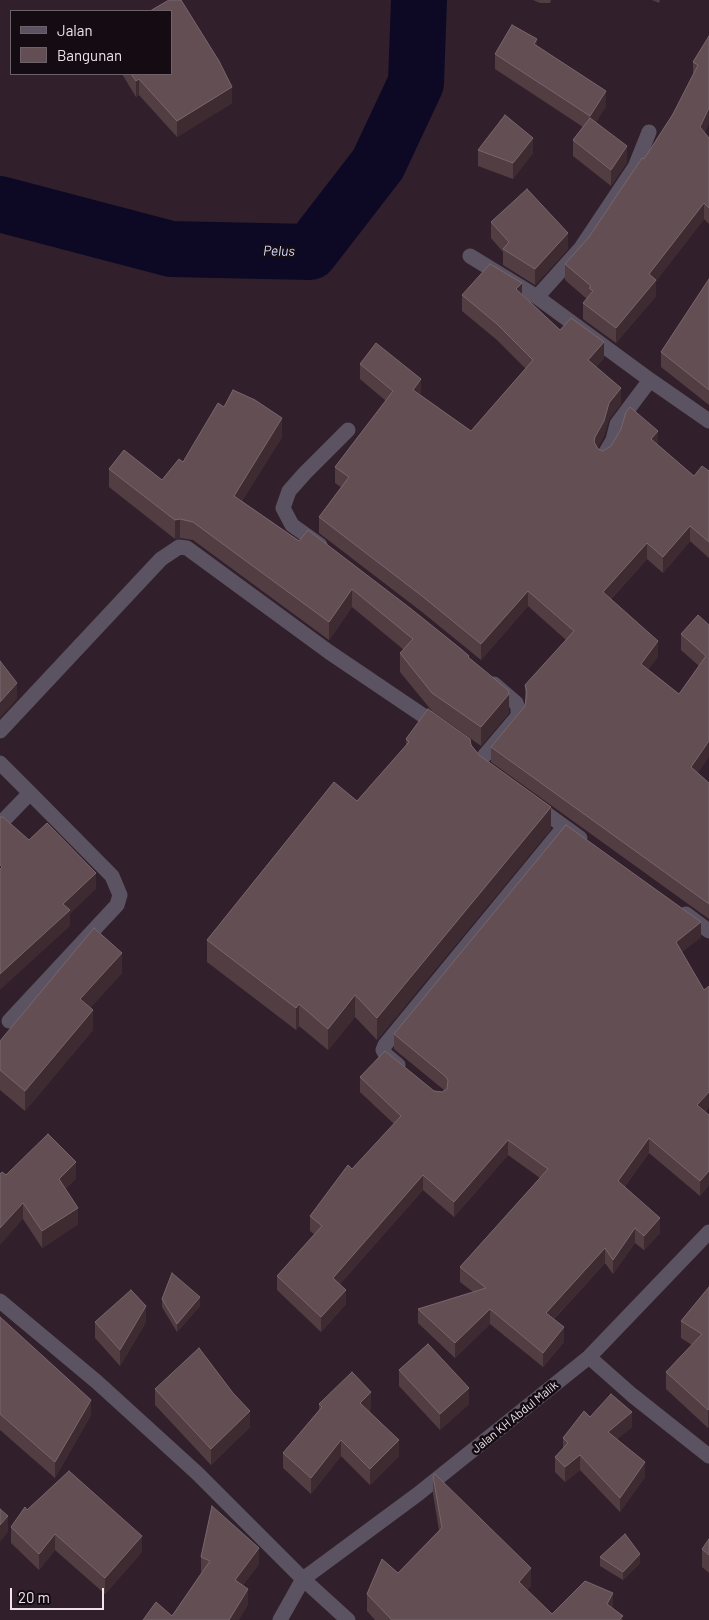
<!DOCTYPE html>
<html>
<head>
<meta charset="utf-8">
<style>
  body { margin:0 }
  #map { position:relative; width:709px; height:1620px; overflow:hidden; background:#31202c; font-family:Barlow,sans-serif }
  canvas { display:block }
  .legend { position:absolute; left:10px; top:10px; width:162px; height:65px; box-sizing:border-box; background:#140c12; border:1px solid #6c6269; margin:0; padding:6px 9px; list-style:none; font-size:15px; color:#efe3eb }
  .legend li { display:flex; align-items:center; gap:10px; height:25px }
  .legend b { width:25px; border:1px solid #6c6269 }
  .scale { position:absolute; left:10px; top:1588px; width:94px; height:22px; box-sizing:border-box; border:2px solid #efe3eb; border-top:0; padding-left:6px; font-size:15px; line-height:18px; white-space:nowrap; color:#efe3eb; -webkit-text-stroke:4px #140c12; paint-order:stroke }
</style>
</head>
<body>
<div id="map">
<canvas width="709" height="1620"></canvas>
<ul class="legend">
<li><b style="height:6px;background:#5b5361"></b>Jalan</li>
<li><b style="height:14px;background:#634e54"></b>Bangunan</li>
</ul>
<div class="scale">20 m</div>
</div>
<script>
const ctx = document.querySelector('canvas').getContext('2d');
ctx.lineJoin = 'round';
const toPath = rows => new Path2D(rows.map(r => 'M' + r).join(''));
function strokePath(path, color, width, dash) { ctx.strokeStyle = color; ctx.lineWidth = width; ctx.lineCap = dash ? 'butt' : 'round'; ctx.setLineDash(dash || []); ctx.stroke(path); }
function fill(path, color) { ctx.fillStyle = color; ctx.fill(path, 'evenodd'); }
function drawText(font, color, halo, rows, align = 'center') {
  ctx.font = font + ' Barlow,sans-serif'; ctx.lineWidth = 5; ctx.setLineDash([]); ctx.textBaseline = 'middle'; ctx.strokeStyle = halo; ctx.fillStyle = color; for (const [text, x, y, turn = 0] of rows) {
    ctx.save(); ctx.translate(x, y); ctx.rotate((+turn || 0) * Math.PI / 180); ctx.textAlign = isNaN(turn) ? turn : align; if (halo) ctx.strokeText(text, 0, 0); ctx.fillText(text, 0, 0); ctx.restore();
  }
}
const river = toPath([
  [0,204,171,249,310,252,378,164,416,83,419,0]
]);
const street = toPath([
  [470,256,537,297,650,380,709,421],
  [537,297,581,248,635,167,649,132],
  [603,457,613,440,617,424,650,380],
  [320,545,292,525,283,508,289,491,305,473,348,430],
  [0,731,161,559,179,547,187,548,329,652,440,727],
  [0,763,30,793],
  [489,772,484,769,479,762,518,716,518,708,516,703,494,684],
  [536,806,580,838],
  [0,824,30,793,112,876,120,895,117,905,9,1021],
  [686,914,709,931],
  [398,1065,386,1055,383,1050,385,1045,564,827],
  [0,1301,97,1382,197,1473,303,1579,348,1620],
  [589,1357,632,1395,709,1456],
  [280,1620,303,1579,418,1494,589,1357,709,1232]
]);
const wall = toPath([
  [533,0,551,0,550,3,540,3],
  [652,0,660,0,659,3],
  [709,36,705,133,709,138,709,224,704,219,656,281,656,296,616,343,583,319,583,303,587,299,565,280,565,264,589,237,644,159,673,114,693,75,693,62],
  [537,46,606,106,596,122,627,162,611,186,573,156,573,140,583,127,495,69,495,54],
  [122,74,171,74,232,103,177,137,139,95,136,97],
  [478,150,533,153,513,179,478,166],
  [491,222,568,249,535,285,503,265,503,252,491,238],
  [709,279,709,405,661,367,661,352],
  [522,294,560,330,604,358,596,367,621,404,609,419,604,436,597,448,598,449,603,451,658,445,694,476,709,471,709,558,690,541,663,573,647,559,611,599,658,657,648,669,679,694,699,666,681,650,681,634,709,625,698,773,709,783,709,919,491,762,491,747,525,706,525,685,566,640,528,606,481,660,422,612,319,533,319,517,341,487,335,483,335,467,386,401,360,379,360,364,421,395,471,431,526,369,497,340,462,311,462,295],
  [224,407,282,437,242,501,469,658,509,713,481,746,432,711,400,672,400,653,404,650,352,607,329,640,193,540,180,538,175,539,109,487,109,469,162,480,183,462],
  [406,739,471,745,479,755,551,829,377,1040,355,1017,328,1050,299,1026,296,1030,207,962,207,940,357,801,406,747],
  [701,937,682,952,704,990,709,986,709,1106,705,1112,709,1115,709,1185,700,1196,649,1153,625,1186,660,1233,644,1250,635,1243,613,1274,605,1263,554,1319,564,1342,543,1367,490,1324,455,1358,418,1323,418,1309,473,1292,460,1282,460,1267,540,1178,508,1155,454,1217,423,1190,340,1284,346,1304,321,1332,277,1290,277,1276,314,1234,310,1231,310,1216,394,1124,360,1092,360,1077,442,1092,444,1090,394,1049,394,1034],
  [122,973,90,1008,93,1030,25,1111,0,1090,0,1041],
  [6,1175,76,1178,65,1189,78,1224,42,1248,23,1219],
  [709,1287,709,1426,708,1428,666,1389,666,1372,692,1345,681,1338,681,1321],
  [162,1299,200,1306,177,1332,162,1307],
  [0,1317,91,1415,55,1478,0,1430],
  [95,1322,146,1322,120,1366,95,1338],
  [399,1370,469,1404,440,1430,399,1386],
  [155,1389,250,1427,211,1465,155,1405],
  [319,1404,371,1408,369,1410,399,1456,370,1485,341,1456,311,1494,283,1468,283,1453,319,1410],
  [590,1417,632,1427,617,1439,645,1477,620,1512,580,1470,565,1482,555,1472,555,1457,563,1449,563,1438],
  [433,1476,531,1586,527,1590,552,1614,613,1609,623,1620,375,1620,367,1611,367,1594,398,1573,439,1530,433,1494],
  [27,1510,142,1552,105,1594,55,1550,39,1570,11,1543,11,1527],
  [709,1539,709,1573,702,1567,702,1549],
  [201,1557,259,1564,243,1585,248,1605,172,1616,201,1573],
  [600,1557,640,1563,623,1580,600,1566]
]);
const shadedWall = toPath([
  [537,39,537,55,534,44],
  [139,79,139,95,136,97,136,81],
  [232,87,232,103,177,137,177,121],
  [606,91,606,106,590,132,590,116],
  [709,108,709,124,700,143,700,127],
  [533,138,533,153,513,179,513,163],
  [627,146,627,162,611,186,611,170],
  [704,203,704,219,656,281,656,296,616,343,616,328,649,274],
  [568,233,568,249,535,285,535,269],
  [522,283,522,299,516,289],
  [604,342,604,358,588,376,588,360],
  [421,379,421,395,413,405,413,390],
  [621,388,621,404,609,419,604,436,595,453,594,442,595,437,609,403],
  [282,418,282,437,234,514,234,496],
  [658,431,658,447,651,439],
  [180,519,180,538,175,539,175,520],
  [690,526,690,541,663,573,663,557],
  [647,543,647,559,603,607,603,592],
  [352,589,352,607,329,640,329,622],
  [528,591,528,606,481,660,481,644],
  [658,641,658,657,641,679,641,664],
  [17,683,17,699,0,718,0,702],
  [509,694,509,713,481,746,481,727],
  [709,741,709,757,691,783,691,767],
  [551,807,551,829,377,1040,377,1018],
  [96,873,96,889,70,914,70,926,0,990,0,974,63,904],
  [701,922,701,937,676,957,676,942],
  [122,953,122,973,80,1019,80,999],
  [355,995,355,1017,328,1050,328,1029],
  [299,1004,299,1026,296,1030,296,1008],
  [93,1010,93,1030,25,1111,25,1091],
  [709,1092,709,1106,697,1120,697,1105],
  [649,1138,649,1153,618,1195,618,1181],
  [508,1140,508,1155,454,1217,454,1202],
  [76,1162,76,1178,59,1195,59,1179],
  [709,1171,709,1185,700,1196,700,1181],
  [423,1175,423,1190,333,1292,333,1278],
  [23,1203,23,1219,0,1245,0,1228],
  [78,1208,78,1224,42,1248,42,1231],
  [660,1218,660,1233,644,1250,644,1236],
  [635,1228,635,1243,613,1274,613,1260],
  [605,1248,605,1263,546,1327,546,1313],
  [346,1290,346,1304,321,1332,321,1317],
  [200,1297,200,1306,177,1332,177,1324],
  [146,1306,146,1322,120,1366,120,1350],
  [490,1309,490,1324,455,1358,455,1343],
  [564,1327,564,1342,543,1367,543,1353],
  [469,1388,469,1404,440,1430,440,1414],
  [371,1392,371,1408,360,1418,360,1403],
  [91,1400,91,1415,55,1478,55,1462],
  [709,1409,709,1426,708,1428,708,1410],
  [250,1411,250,1427,211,1465,211,1449],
  [632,1412,632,1427,608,1446,608,1432],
  [341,1440,341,1456,311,1494,311,1478],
  [399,1440,399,1456,370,1485,370,1469],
  [580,1455,580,1470,565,1482,565,1467],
  [645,1462,645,1477,620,1512,620,1498],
  [8,1516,8,1532,0,1542,0,1525],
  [55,1534,55,1550,39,1570,39,1554],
  [142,1536,142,1552,105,1594,105,1578],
  [259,1548,259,1564,235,1596,235,1580],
  [640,1554,640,1563,623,1580,623,1572],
  [531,1568,531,1586,519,1600,519,1582],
  [248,1589,248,1605,239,1620,229,1620],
  [613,1593,613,1611,607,1604]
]);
const building = toPath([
  [169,0,181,0,219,61,232,87,177,121,139,79,136,81,131,74,171,74,171,11,150,11,169,0],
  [512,25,537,39,534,44,606,91,590,116,495,54,512,25],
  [709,36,709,108,700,127,709,138,709,208,704,203,649,274,656,280,616,328,583,303,593,291,589,288,591,286,565,264,589,237,642,158,644,159,673,114,698,65,693,62,709,36],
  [505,115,533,138,513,163,478,150,505,115],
  [590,118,627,146,611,170,573,140,590,118],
  [527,189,568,233,535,269,503,249,509,242,491,222,527,189],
  [490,264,522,283,516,289,560,330,571,318,604,342,588,360,621,388,609,403,604,421,595,437,594,442,598,449,603,451,611,446,621,429,626,412,630,407,658,431,651,439,694,476,702,466,709,471,709,542,690,526,663,557,647,543,603,592,658,641,641,664,679,694,706,656,681,634,698,615,709,625,709,741,691,767,709,783,709,904,491,747,525,706,527,692,525,685,574,631,528,591,481,644,422,596,319,517,349,477,335,467,393,391,360,364,376,343,421,379,413,390,471,431,533,360,497,324,462,295,490,264],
  [709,279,709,390,661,352,709,279],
  [233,390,255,400,282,418,234,496,299,541,308,530,410,608,461,649,469,656,468,657,508,690,509,694,481,727,432,693,400,653,413,639,352,589,329,622,193,522,180,519,175,520,109,469,124,450,162,480,179,459,183,462,218,403,224,407,233,390],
  [0,661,17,683,0,702,0,661],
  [428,709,470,739,471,745,479,755,551,807,377,1018,355,995,328,1029,299,1004,296,1008,207,940,334,782,357,801,409,742,406,739,428,709],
  [0,817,3,817,29,840,47,823,96,873,63,904,70,910,0,974,0,869,2,867,0,865,0,817],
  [566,825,701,922,676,942,704,990,709,986,709,1092,697,1105,709,1115,709,1171,700,1181,649,1138,618,1181,660,1218,644,1236,635,1228,613,1260,605,1248,546,1313,564,1327,543,1353,490,1309,455,1343,418,1309,486,1288,460,1267,548,1169,508,1140,454,1202,423,1175,333,1278,346,1290,321,1317,277,1276,322,1226,310,1216,348,1165,352,1169,401,1116,360,1077,385,1051,434,1091,442,1092,447,1089,448,1080,445,1076,394,1034,566,825],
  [94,928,122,953,80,999,93,1010,25,1091,0,1070,0,1041,94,928],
  [48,1134,76,1162,59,1179,78,1208,42,1231,23,1203,0,1228,0,1174,2,1172,6,1175,48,1134],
  [172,1273,200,1297,177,1324,162,1299,172,1273],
  [709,1287,709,1409,708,1410,666,1372,702,1334,681,1321,709,1287],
  [131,1290,146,1306,120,1350,95,1322,131,1290],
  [0,1317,91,1400,55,1462,0,1414,0,1317],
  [428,1344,469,1388,440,1414,399,1370,428,1344],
  [199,1348,233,1393,250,1411,211,1449,155,1389,199,1348],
  [352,1372,371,1392,360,1403,399,1440,370,1469,341,1440,311,1478,283,1453,322,1407,319,1404,352,1372],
  [611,1394,632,1412,608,1432,645,1462,620,1498,580,1455,565,1467,555,1457,568,1443,563,1438,584,1411,590,1417,611,1394],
  [69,1471,142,1536,105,1578,55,1534,39,1554,11,1527,25,1507,27,1510,69,1471],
  [435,1474,531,1568,519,1582,552,1614,585,1581,613,1593,607,1604,623,1616,619,1620,392,1620,367,1594,382,1559,398,1573,442,1528,433,1476,435,1474],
  [212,1506,259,1548,235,1580,248,1589,229,1620,143,1620,156,1602,172,1616,210,1561,201,1557,212,1506],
  [0,1509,8,1516,0,1525,0,1509],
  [625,1534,640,1554,623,1572,600,1557,625,1534],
  [709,1539,709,1555,702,1549,709,1539]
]);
const streetNames = [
  ["Jalan KH Abdul Malik",515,1417,-39]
];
const waterNames = [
  ["Pelus",279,251,1]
];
strokePath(river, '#0d0925', 56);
strokePath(street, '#5b5361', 15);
fill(wall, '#523d42');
fill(shadedWall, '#3e2a31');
fill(building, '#634e54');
strokePath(building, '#79666c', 1);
drawText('12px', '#efe3eb', '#140c12', streetNames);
drawText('italic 14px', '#d5d6fb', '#140c12', waterNames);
</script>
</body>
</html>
